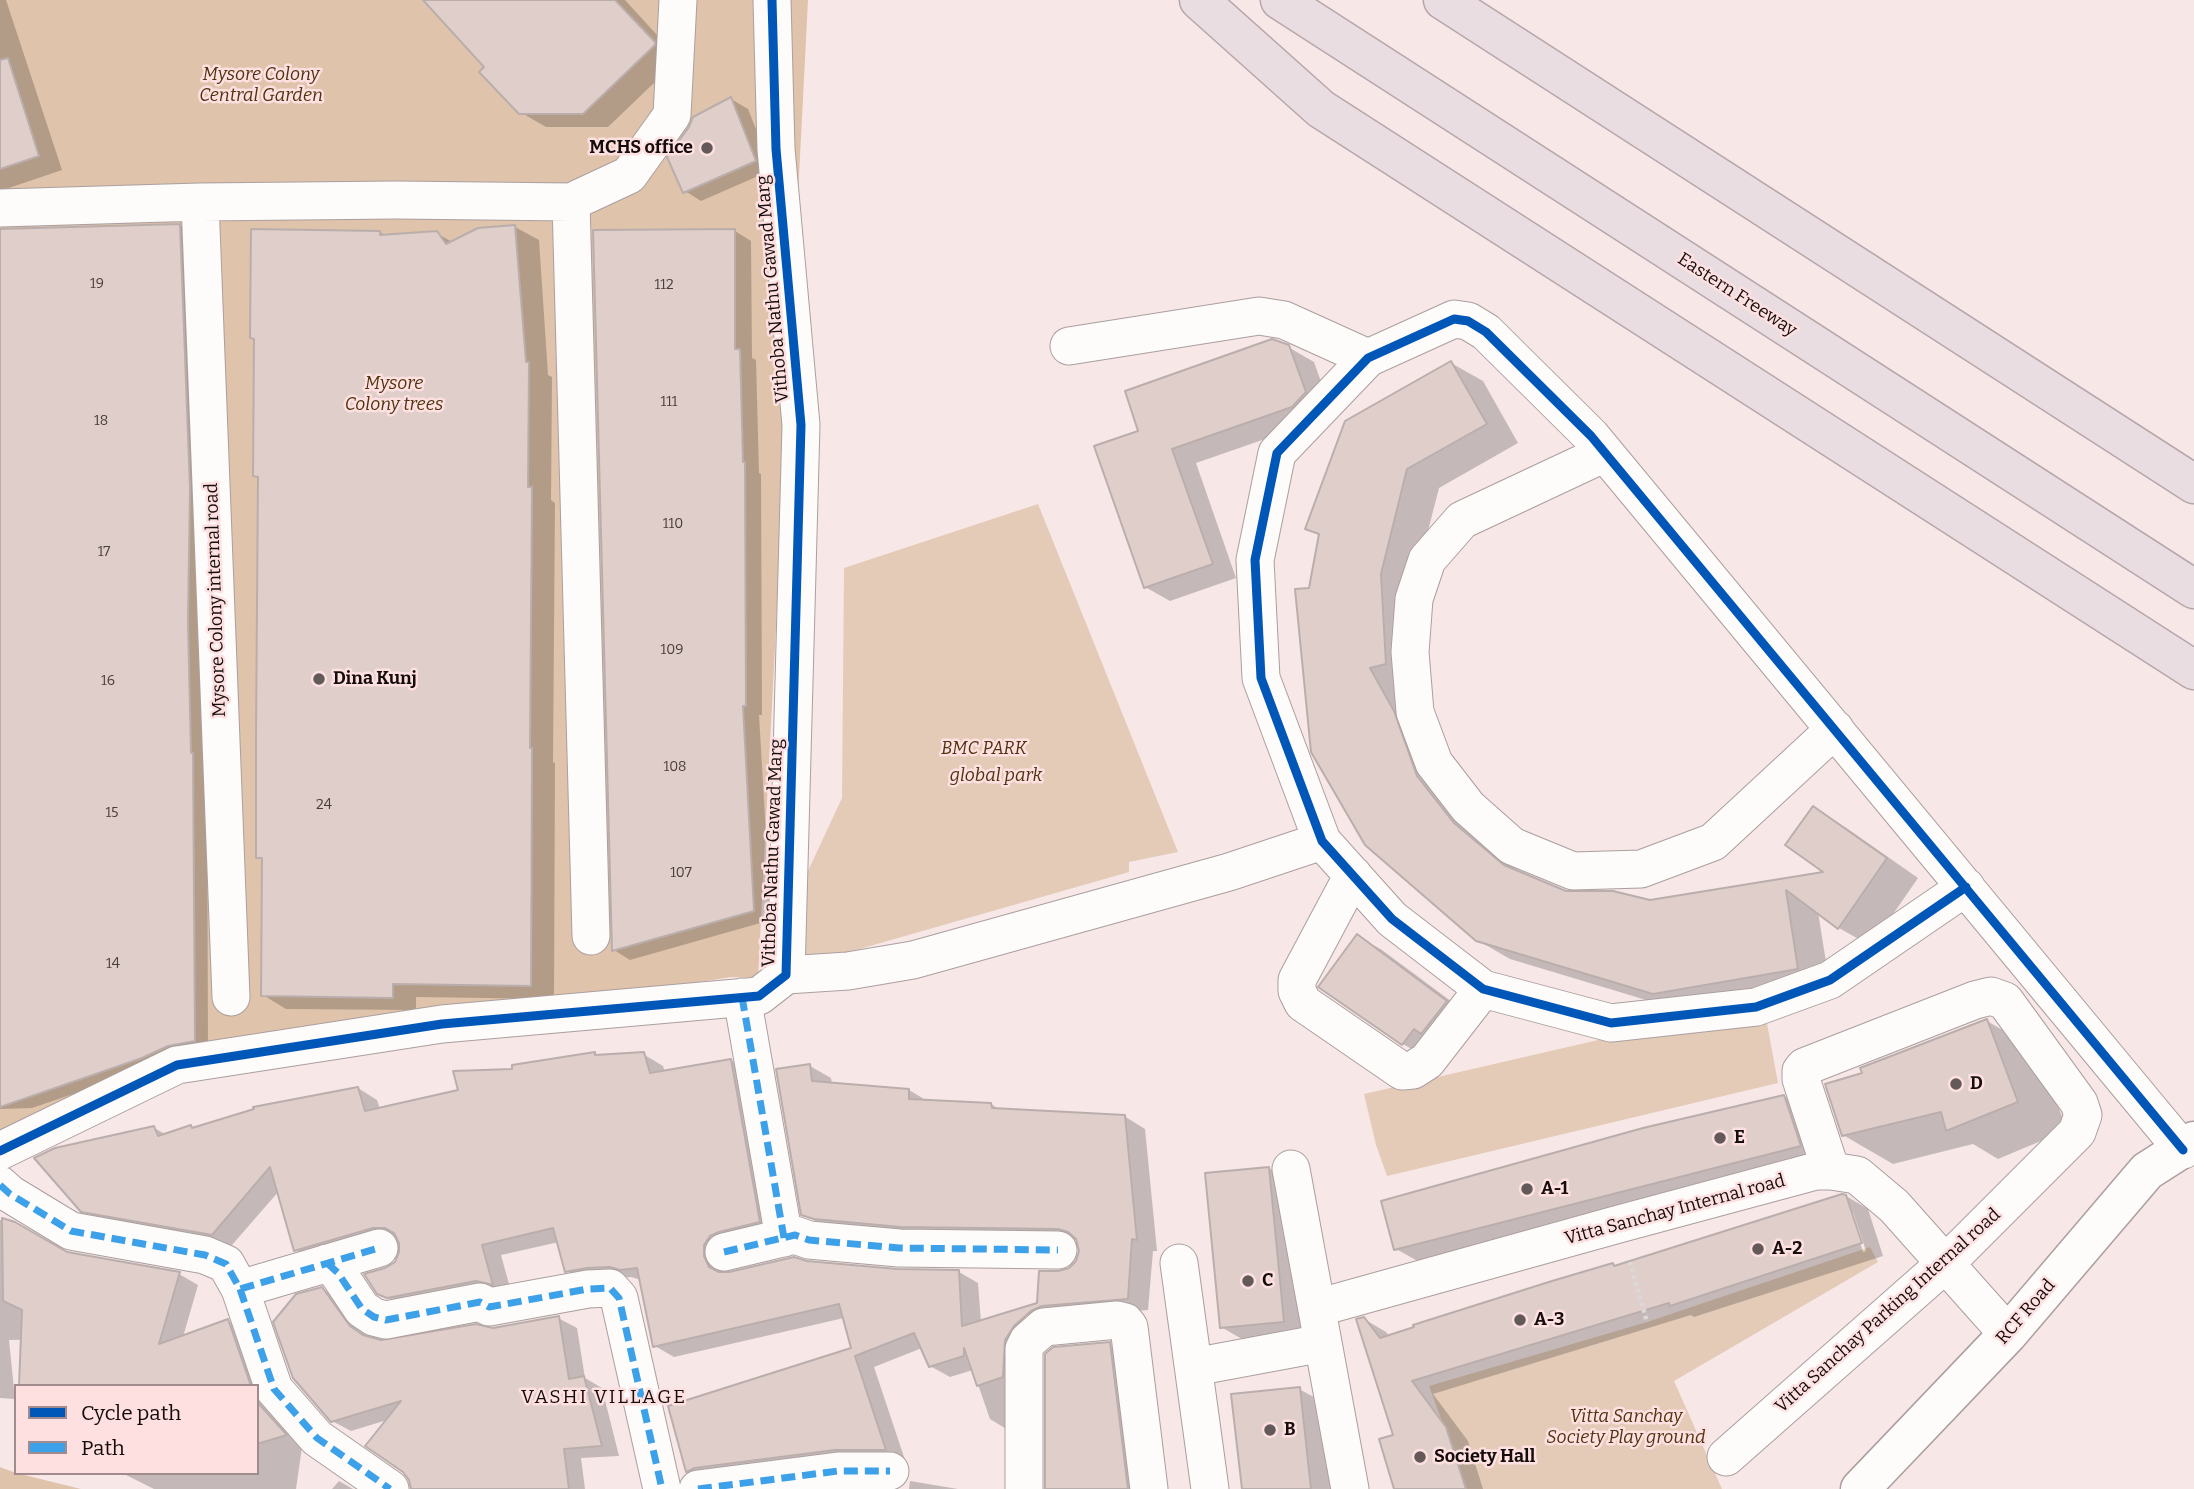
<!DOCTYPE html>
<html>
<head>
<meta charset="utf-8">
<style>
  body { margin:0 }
  #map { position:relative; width:2194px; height:1489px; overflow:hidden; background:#f7e7e7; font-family:Bitter,serif }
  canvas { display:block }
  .legend { position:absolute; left:14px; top:1384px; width:245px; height:91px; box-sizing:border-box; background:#fee0e1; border:2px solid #a18b8c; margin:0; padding:9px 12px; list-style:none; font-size:21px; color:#150c0c }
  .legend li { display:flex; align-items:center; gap:14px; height:35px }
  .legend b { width:35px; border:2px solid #a18b8c }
</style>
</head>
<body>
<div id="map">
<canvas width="2194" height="1489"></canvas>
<ul class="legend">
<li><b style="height:9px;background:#0057b8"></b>Cycle path</li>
<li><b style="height:9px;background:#3da1e9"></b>Path</li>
</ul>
</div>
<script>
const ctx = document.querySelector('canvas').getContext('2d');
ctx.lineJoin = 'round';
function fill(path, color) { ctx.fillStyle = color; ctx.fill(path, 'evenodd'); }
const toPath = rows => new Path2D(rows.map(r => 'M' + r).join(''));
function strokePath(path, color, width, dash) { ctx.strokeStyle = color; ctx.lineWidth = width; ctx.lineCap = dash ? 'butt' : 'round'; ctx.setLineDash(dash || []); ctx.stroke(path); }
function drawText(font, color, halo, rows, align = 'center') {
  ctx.font = font + ' Bitter,serif'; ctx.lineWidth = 5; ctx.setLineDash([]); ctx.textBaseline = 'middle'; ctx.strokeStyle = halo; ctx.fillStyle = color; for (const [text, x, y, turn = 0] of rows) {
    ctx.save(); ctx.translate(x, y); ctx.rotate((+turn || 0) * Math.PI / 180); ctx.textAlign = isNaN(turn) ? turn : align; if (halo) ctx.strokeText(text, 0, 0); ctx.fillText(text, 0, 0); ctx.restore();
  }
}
const green = toPath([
  [1038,504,1178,852,1129,862,1129,872,758,978,842,798,844,568],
  [1763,1002,1778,1083,1387,1176,1376,1145,1364,1094],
  [1870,1247,1878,1262,1674,1381,1722,1489,1466,1489,1446,1427,1441,1419,1429,1386,1647,1322]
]);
const forest = toPath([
  [0,0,808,0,758,978,731,977,177,1065,0,1164],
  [0,1467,16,1473,81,1489,0,1489]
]);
const shadow = toPath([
  [0,0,6,0,62,170,0,191],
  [425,0,625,0,679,59,608,127,546,127,520,112,486,67],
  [731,99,748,109,772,170,701,201,685,191],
  [179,225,193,233,207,763,208,1048,32,1108,0,1109,0,231],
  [515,227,539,240,548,375,552,377,551,500,555,503,553,762,555,763,554,999,416,997,416,1010,286,1009,263,995,263,860,258,857,260,479,254,475,255,340,251,337,380,232,386,236,436,233,454,243],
  [735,231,751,241,752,358,756,360,759,473,761,474,762,715,759,715,771,920,630,960,614,950],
  [1288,347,1314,362,1330,407,1317,421,1196,463,1236,578,1170,601,1145,587,1141,432],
  [1451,363,1483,381,1518,443,1439,488,1412,593,1417,682,1484,841,1524,876,1565,892,1650,902,1828,873,1813,808,1845,827,1918,878,1871,946,1839,928,1818,912,1830,987,1686,1012,1510,959,1477,940,1310,589,1320,536,1307,528],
  [1357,936,1382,950,1471,1016,1427,1058,1403,1044,1321,986],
  [1987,1021,2037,1050,2067,1130,1998,1159,1973,1144,1893,1164,1843,1135,1864,1074],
  [594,1054,598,1056,643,1054,663,1066,665,1072,731,1060,751,1072,779,1233,723,1258,725,1274,806,1263,897,1271,959,1272,978,1283,981,1322,1010,1313,1029,1324,1008,1430,990,1419,973,1370,950,1377,930,1366,922,1348,874,1367,905,1460,856,1460,706,1480,687,1469,853,1349,844,1318,674,1357,655,1346,641,1280,631,1277,587,1282,567,1271,559,1242,501,1255,512,1295,399,1304,378,1293,386,1270,396,1263,401,1253,399,1238,316,1261,296,1250,279,1191,232,1245,103,1222,82,1210,154,1128,167,1135,191,1127,194,1129,358,1088,377,1100,380,1109,460,1091,514,1071],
  [810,1066,831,1078,832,1084,909,1090,929,1102,991,1104,1000,1110,1124,1116,1145,1129,1157,1251,1153,1251,1148,1310,1064,1317,1048,1326,1028,1314,1078,1261,1081,1250,1078,1240,922,1238,824,1226,803,1214],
  [1784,1096,1820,1117,1836,1166,1432,1269,1396,1249],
  [1269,1168,1301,1187,1316,1340,1254,1346,1221,1327],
  [1846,1196,1868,1209,1883,1256,1694,1317,1691,1315,1433,1394,1468,1441,1483,1489,1396,1489,1395,1436,1364,1319,1386,1332,1390,1337,1612,1265,1617,1267],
  [1850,1212,1853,1212,1866,1251,1863,1252],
  [0,1220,14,1223,66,1253,179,1274,198,1285,183,1337,228,1321,247,1332,302,1447,296,1489,154,1489,122,1473,257,1473,257,1386,106,1386,92,1338,9,1340,15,1399,0,1398],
  [322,1289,340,1299,368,1338,381,1342,493,1329,558,1318,577,1328,585,1378,602,1388,619,1456,581,1458,585,1489,412,1489,387,1420,351,1431,332,1421],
  [1109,1344,1134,1358,1150,1489,1047,1489],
  [1299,1389,1332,1407,1341,1489,1244,1489],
  [339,1481,353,1489,332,1489],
  [910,1481,958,1489,909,1489]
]);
const building = toPath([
  [423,0,615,0,655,42,655,45,583,114,519,114,479,72,484,67,423,0],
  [8,58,39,156,0,169,0,60,8,58],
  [731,97,756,161,683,193,667,157,689,127,693,117,731,97],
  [180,224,190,488,188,622,191,753,193,753,195,1041,168,1046,142,1058,0,1107,0,229,180,224],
  [515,225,526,362,529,362,528,487,532,487,530,748,532,748,531,986,393,984,393,998,261,996,262,858,256,858,256,736,258,477,253,476,254,339,250,338,251,229,380,231,380,235,437,231,446,244,478,228,515,225],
  [735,229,735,349,740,349,743,462,745,462,746,706,743,706,754,911,612,951,593,230,735,229],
  [1272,339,1289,345,1306,392,1292,407,1172,449,1213,564,1144,588,1094,446,1138,431,1125,391,1272,339],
  [1451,361,1487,424,1407,469,1381,574,1386,664,1370,668,1394,711,1417,776,1454,823,1504,865,1566,891,1613,891,1650,900,1823,872,1785,845,1813,806,1887,858,1838,929,1786,890,1798,969,1653,994,1476,941,1365,845,1311,752,1295,589,1309,588,1319,534,1305,529,1345,421,1451,361],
  [1357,934,1447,1001,1421,1034,1414,1029,1402,1045,1318,987,1357,934],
  [1987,1019,2018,1102,1946,1131,1941,1112,1842,1136,1825,1084,1862,1073,1860,1068,1987,1019],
  [595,1052,595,1055,644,1052,650,1073,731,1059,760,1222,719,1232,710,1236,704,1245,704,1256,709,1267,719,1272,729,1272,794,1257,807,1261,897,1269,959,1270,962,1326,1037,1303,1039,1271,1058,1271,1069,1268,1076,1261,1079,1251,1076,1239,1068,1232,1058,1229,900,1227,814,1219,801,1215,776,1069,810,1064,812,1081,909,1089,909,1099,991,1103,992,1108,1125,1115,1137,1240,1132,1239,1128,1299,1042,1306,1031,1311,1014,1326,1005,1340,1003,1377,977,1386,964,1348,964,1356,929,1367,914,1333,855,1356,886,1450,835,1450,695,1468,686,1472,668,1406,851,1348,839,1304,653,1347,637,1268,620,1270,610,1267,587,1268,565,1272,553,1228,482,1245,493,1285,476,1281,387,1298,377,1294,364,1274,385,1268,395,1262,399,1252,399,1243,394,1233,385,1228,373,1228,294,1251,270,1167,212,1235,81,1212,34,1158,55,1148,154,1126,158,1136,191,1125,192,1128,254,1109,253,1107,358,1087,365,1111,458,1090,453,1071,512,1069,512,1065,595,1052],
  [1784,1095,1801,1146,1394,1250,1381,1201,1643,1128,1784,1095],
  [1269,1167,1284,1322,1220,1328,1205,1173,1269,1167],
  [1842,1194,1846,1195,1862,1243,1670,1306,1669,1303,1412,1381,1446,1427,1466,1489,1394,1489,1379,1439,1393,1435,1356,1319,1364,1317,1380,1338,1414,1327,1413,1325,1552,1281,1613,1263,1614,1266,1842,1194],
  [2,1218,15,1222,67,1252,180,1272,159,1344,228,1319,251,1386,19,1386,22,1310,3,1301,2,1218],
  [322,1287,350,1326,363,1335,381,1340,476,1324,493,1328,559,1316,569,1379,584,1376,602,1446,564,1449,569,1489,411,1489,409,1480,403,1472,365,1446,401,1401,331,1422,293,1378,273,1322,296,1294,322,1287],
  [1110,1342,1128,1489,1045,1489,1045,1354,1053,1347,1110,1342],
  [1300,1387,1311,1489,1242,1489,1231,1394,1300,1387],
  [257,1401,258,1403,287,1435,257,1444,257,1401]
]);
const path = toPath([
  [1630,1262,1647,1322]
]);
const minor = toPath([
  [200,202,396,200,571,202,629,175,672,115,678,0],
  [571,202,591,936],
  [0,208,200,202,231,997],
  [1069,346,1259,316,1284,320,1368,358],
  [1605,453,1462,520,1427,560,1414,599,1410,652,1415,712,1434,763,1468,807,1512,846,1573,871,1641,869,1713,842,1835,729],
  [1353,875,1297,980,1297,991,1303,1003,1402,1071,1413,1070,1427,1061,1483,989],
  [1966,887,1830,980,1756,1007,1611,1023,1483,989,1392,919,1322,841,1261,678,1255,560,1277,453,1368,358,1454,319,1468,321,1486,332,1591,436,2183,1150],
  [786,975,848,971,913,960,1229,872,1322,841],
  [742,997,784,1238],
  [0,1151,177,1065,442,1024,759,996,786,975,801,425,776,149,772,0],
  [1291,1169,1350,1489],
  [0,1185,10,1194,71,1231,205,1255,226,1264,240,1289,379,1248],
  [724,1252,795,1235,809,1240,899,1248,1058,1250],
  [327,1263,338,1273,362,1309,374,1317,386,1320,480,1302,489,1307,588,1289,610,1288,619,1298,662,1489],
  [1179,1263,1210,1489],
  [240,1289,274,1389,317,1438,390,1489],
  [1317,1308,1619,1224,1816,1171,1831,1171,1857,1175,1894,1206,2008,1334],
  [1194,1367,1323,1343],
  [1726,1457,1946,1263,2077,1132,2083,1115,2079,1103,2005,1001,1991,996,1975,1000,1804,1067,1801,1071,1801,1079,1831,1171],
  [698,1489,838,1471,890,1471],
  [1024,1489,1024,1349,1028,1341,1044,1327,1117,1320,1125,1322,1129,1327,1149,1489]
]);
const tertiary = toPath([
  [1860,1489,2008,1334,2147,1171,2194,1141]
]);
const motorway = toPath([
  [1199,0,1321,109,2194,670],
  [1280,0,2194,589],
  [1443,0,2194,484]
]);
const quiet = toPath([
  [742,997,784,1238],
  [0,1185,10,1194,71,1231,205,1255,226,1264,240,1289,379,1248],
  [724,1252,795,1235,809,1240,899,1248,1058,1250],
  [327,1263,338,1273,362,1309,374,1317,386,1320,480,1302,489,1307,588,1289,610,1288,619,1298,662,1489],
  [240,1289,274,1389,317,1438,390,1489],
  [698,1489,838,1471,890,1471]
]);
const cycleway = toPath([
  [1966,887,1830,980,1756,1007,1611,1023,1483,989,1392,919,1322,841,1261,678,1255,560,1277,453,1368,358,1454,319,1468,321,1486,332,1591,436,2183,1150],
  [0,1151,177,1065,442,1024,759,996,786,975,801,425,776,149,772,0]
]);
const markers = [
  [707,148,7,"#645959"],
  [319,679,7,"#645959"],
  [1956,1084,7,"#645959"],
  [1720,1138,7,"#645959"],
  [1527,1189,7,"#645959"],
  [1758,1249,7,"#645959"],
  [1248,1281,7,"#645959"],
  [1520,1320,7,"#645959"],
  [1270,1430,7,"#645959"],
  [1420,1457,7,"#645959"]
];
const numberNames = [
  ["19",97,284],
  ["112",664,285],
  ["111",669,402],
  ["18",101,421],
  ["110",673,524],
  ["17",104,552],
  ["109",672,650],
  ["16",108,681],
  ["108",675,767],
  ["24",324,805],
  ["15",112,813],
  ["107",681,873],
  ["14",113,964]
];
const parkNames = [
  ["Mysore Colony",261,75],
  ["Central Garden",261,96],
  ["Mysore",394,384],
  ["Colony trees",394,405],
  ["BMC PARK",984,749],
  ["global park",996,776],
  ["Vitta Sanchay",1626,1417],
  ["Society Play ground",1626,1438]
];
const poiNames = [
  ["MCHS office",693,148,"right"],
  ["Dina Kunj",333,679],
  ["D",1970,1084],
  ["E",1734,1138],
  ["A-1",1541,1189],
  ["A-2",1772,1249],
  ["C",1262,1281],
  ["A-3",1534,1320],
  ["B",1284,1430],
  ["Society Hall",1434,1457]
];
const streetNames = [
  ["Vithoba Nathu Gawad Marg",773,289,-95],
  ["Eastern Freeway",1737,295,33],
  ["Mysore Colony internal road",216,600,-92],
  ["Vithoba Nathu Gawad Marg",773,853,-88],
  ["Vitta Sanchay Internal road",1675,1210,-15],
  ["Vitta Sanchay Parking Internal road",1888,1311,-42],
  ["RCF Road",2026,1312,-49]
];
const neighbourhoodNames = [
  ["VASHI VILLAGE",604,1398]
];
fill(green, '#e3cbb7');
fill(forest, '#dfc3aa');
fill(shadow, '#0003');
fill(building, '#e0ceca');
strokePath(building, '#baaeac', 2);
strokePath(minor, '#ab9f9f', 39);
strokePath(tertiary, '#ab9f9f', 41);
strokePath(motorway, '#b7a6ab', 41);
strokePath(path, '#ddd8d8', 4.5, [3.5, 3.5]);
strokePath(minor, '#fefbfb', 37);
strokePath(tertiary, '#fefbfb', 38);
strokePath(motorway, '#e9dde2', 38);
strokePath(quiet, '#3da1e9', 7, [14, 7]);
strokePath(cycleway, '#0057b8', 9);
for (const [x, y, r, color] of markers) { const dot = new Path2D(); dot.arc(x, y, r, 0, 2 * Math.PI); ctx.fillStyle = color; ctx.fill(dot); strokePath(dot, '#fee0e1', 2.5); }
drawText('14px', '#493e3c', null, numberNames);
drawText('italic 18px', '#4e330e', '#fee0e1', parkNames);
drawText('bold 18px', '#150c0c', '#fee0e1', poiNames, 'left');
drawText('18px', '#150c0c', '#fee0e1', streetNames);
ctx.letterSpacing = '2px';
drawText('19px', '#150c0c', '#fee0e1', neighbourhoodNames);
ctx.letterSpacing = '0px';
</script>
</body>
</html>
